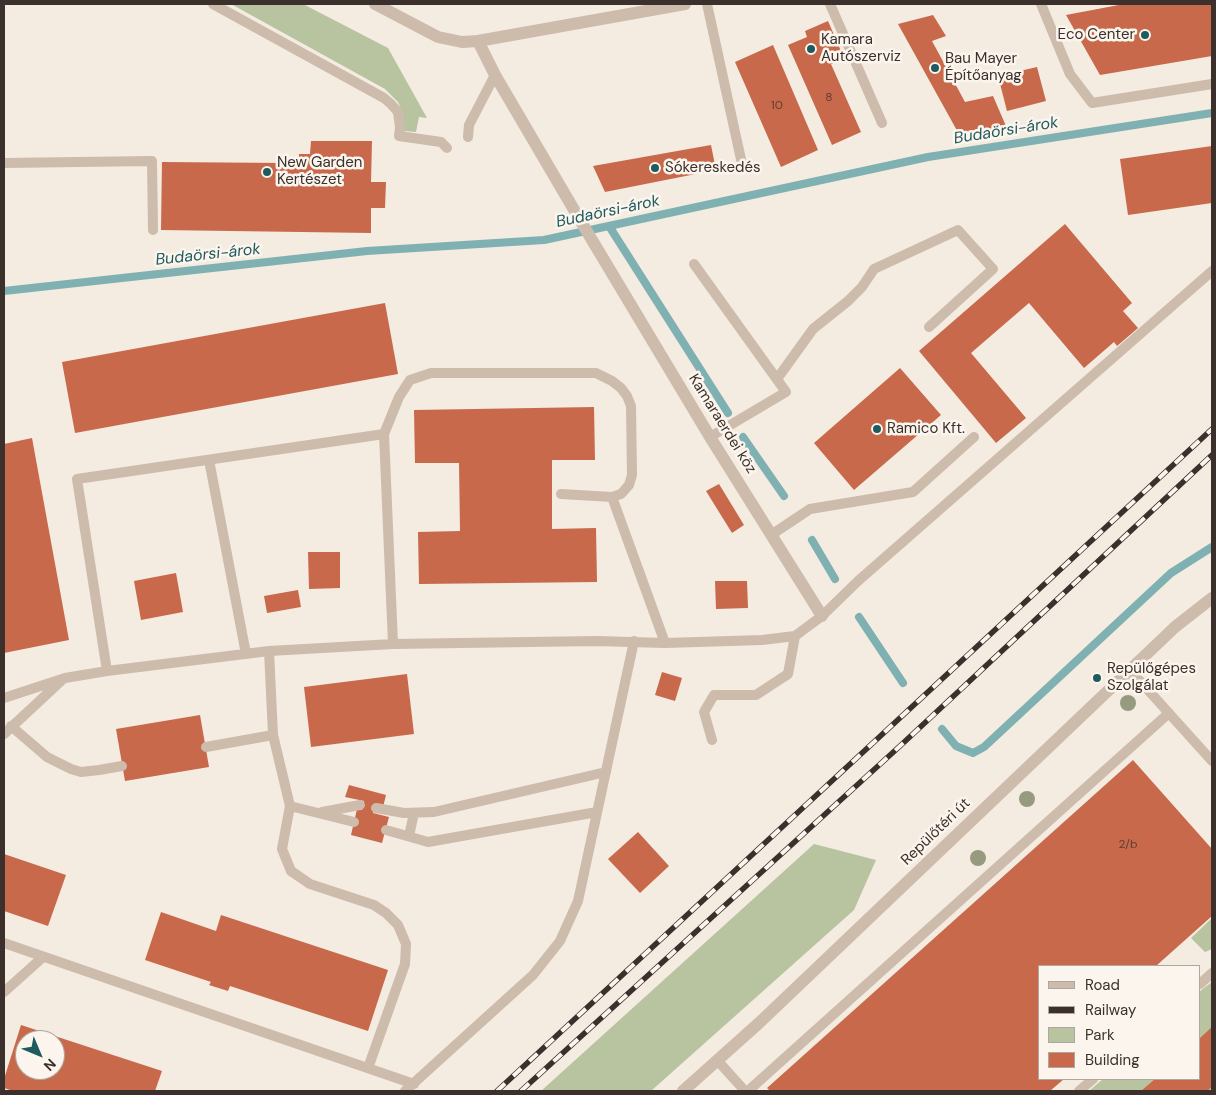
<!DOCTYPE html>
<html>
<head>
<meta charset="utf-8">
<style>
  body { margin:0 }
  #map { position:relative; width:1216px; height:1095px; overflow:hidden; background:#f4ebe1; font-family:"DM Sans",sans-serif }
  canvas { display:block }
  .frame { position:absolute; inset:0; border:5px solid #3b302b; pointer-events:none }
  .legend { position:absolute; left:1038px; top:965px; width:162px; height:115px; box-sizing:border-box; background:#fbf5ee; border:1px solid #aea6a0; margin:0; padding:6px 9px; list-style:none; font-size:15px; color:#3b302b }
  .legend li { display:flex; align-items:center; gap:10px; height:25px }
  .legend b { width:25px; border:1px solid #aea6a0 }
  .north { position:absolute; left:15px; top:1030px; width:50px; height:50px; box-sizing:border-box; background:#fbf5ee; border:1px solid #aea6a0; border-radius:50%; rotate:135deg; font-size:14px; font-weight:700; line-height:20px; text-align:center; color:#3b302b }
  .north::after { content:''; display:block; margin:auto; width:18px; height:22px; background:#1f5a5e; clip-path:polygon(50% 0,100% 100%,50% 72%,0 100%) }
</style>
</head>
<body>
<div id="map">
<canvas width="1216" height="1095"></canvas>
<div class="frame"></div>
<ul class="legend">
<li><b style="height:6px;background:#cdbbac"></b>Road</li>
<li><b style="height:6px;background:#3b302b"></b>Railway</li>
<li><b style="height:14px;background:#b8c4a0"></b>Park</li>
<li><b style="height:14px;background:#c8694b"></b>Building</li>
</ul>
<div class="north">N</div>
</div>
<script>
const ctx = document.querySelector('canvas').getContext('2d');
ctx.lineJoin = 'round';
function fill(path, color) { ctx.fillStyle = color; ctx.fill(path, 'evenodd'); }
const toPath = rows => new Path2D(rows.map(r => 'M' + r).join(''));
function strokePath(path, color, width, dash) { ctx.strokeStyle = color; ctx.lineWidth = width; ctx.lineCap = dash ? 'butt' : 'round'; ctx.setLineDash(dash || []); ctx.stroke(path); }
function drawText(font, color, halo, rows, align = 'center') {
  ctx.font = font + ' "DM Sans",sans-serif'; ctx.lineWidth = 5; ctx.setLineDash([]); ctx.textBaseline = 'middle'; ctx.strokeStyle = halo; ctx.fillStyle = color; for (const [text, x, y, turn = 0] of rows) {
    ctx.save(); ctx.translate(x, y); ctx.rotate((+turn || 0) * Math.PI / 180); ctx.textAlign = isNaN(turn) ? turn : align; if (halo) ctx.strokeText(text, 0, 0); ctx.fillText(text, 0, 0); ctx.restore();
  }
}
const green = toPath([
  [231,4,303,4,388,48,427,118,419,117,416,132,404,131,404,119,402,111,398,102,385,89],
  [814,844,876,860,854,910,651,1091,541,1091],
  [1212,918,1212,949,1205,952,1191,938],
  [1212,982,1212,1091,1089,1091,1103,1079,1200,1079,1200,991]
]);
const stream = toPath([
  [609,226,728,413],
  [4,291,367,251,544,240,928,157,1212,113],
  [743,437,784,496],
  [812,540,835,579],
  [859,617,903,683],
  [942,729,956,746,973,753,984,747,1171,573,1212,547]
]);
const building = toPath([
  [1124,4,1212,4,1212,56,1100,75,1066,15],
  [933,15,946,36,932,41,965,102,993,96,1006,126,960,136,898,24],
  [828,21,844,58,831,64,861,132,832,145,788,45,807,37,805,31],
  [773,45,818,150,781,167,735,62],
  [1037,67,1046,101,1007,111,998,76],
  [311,141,372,141,371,182,386,182,385,208,371,208,371,233,161,230,162,162,285,163,285,160,299,160,299,154,310,154],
  [711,145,716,170,605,192,593,166],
  [1212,146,1212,203,1128,215,1120,159],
  [1065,224,1132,303,1123,311,1138,328,1117,346,1114,342,1084,368,1029,303,971,353,1026,418,996,443,919,351],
  [385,303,398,374,75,433,62,362],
  [900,368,941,415,854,490,814,443],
  [594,407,595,460,552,460,552,529,596,528,597,582,419,584,418,532,460,531,459,463,415,463,414,410],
  [32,438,69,640,4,653,4,444],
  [719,484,744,525,732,533,706,491],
  [308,552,340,552,340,588,309,589],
  [176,573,183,612,141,620,134,581],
  [715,581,747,581,748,608,716,609],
  [298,590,301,607,267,613,264,596],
  [662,672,682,678,675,701,655,695],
  [407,674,414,734,311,747,304,687],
  [200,715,209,767,125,781,116,729],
  [1133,760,1212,849,1212,916,1156,966,1040,966,1040,1079,1064,1079,1050,1091,770,1091,767,1088],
  [349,785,386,795,383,807,375,804,373,813,389,817,382,843,351,835,357,809,362,810,364,801,345,797],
  [638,832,669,866,640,893,608,859],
  [4,854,66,875,48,926,4,911],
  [161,912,216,931,221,915,388,970,368,1031,230,986,228,991,209,985,211,982,145,960],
  [21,1025,162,1071,155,1091,13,1091,4,1088,4,1079],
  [25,1040,55,1040,55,1070,25,1070],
  [1212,1027,1212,1087,1207,1091,1141,1091,1155,1079,1200,1079,1200,1038]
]);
const service = toPath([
  [213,4,384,98,391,104,398,112,400,127,399,136,441,142,447,148],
  [707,4,742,164],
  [830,4,882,123],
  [1041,4,1070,74,1092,103,1212,84],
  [468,137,469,125,495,75],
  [4,163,152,161,153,230],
  [694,264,786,392,710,437],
  [777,379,813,329,848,301,862,287,874,269,958,230,993,269,929,327],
  [384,434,393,644],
  [209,460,246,654],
  [612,497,665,643],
  [771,535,810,509,913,492,974,437],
  [269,651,273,735,290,806,354,822],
  [1130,670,1212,761],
  [107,671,77,479,384,434,399,397,410,380,431,373,596,373,612,381,621,388,627,396,631,406,632,475,629,485,621,494,612,497,561,494],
  [4,698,65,678,107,671,269,651,393,644,597,641,665,643,762,640,795,636,822,616,858,581,1212,271],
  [11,726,47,757,71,769,81,772,99,770,122,766],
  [4,734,62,680],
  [712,740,704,712,714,695,756,695,788,674,795,636],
  [206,747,273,735],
  [290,806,282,849,291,871,310,884,374,905,386,913,398,925,406,944,405,964,368,1068],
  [376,808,404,813,434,812,606,772],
  [322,812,360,805],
  [386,830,428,842,597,812],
  [409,836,414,813],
  [4,943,414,1084],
  [1200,984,1212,973],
  [4,992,43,957],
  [717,1060,745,1091],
  [405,1091,533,975,560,941,578,901,634,641],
  [748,1091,1169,713],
  [1079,1091,1093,1079]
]);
const minor = toPath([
  [478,41,495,75,580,220,710,437,822,616]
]);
const tertiary = toPath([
  [375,4,438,37,462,42,478,41,685,4],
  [683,1091,759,1023,1175,627,1212,598]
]);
const rail = toPath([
  [497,1091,1212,429],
  [521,1091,900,746,1212,455]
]);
const trees = [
  [1128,703],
  [1027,799],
  [978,858]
];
const markers = [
  [1145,35,5,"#1f5a5e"],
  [811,49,5,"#1f5a5e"],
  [935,68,5,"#1f5a5e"],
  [655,168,5,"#1f5a5e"],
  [267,172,5,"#1f5a5e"],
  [877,429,5,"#1f5a5e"],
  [1097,678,5,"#1f5a5e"]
];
const numberNames = [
  ["8",829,98],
  ["10",777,106],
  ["2/b",1128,845]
];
const poiNames = [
  ["Eco Center",1135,35,"right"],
  ["Kamara",821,40],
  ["Autószerviz",821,57],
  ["Bau Mayer",945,59],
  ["Építőanyag",945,76],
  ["New Garden",277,163],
  ["Kertészet",277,180],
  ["Sókereskedés",665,168],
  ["Ramico Kft.",887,429],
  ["Repülőgépes",1107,669],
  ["Szolgálat",1107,686]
];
const streetNames = [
  ["Kamaraerdei köz",722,424,58],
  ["Repülőtéri út",936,832,-44]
];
const waterNames = [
  ["Budaörsi-árok",1006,131,-9],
  ["Budaörsi-árok",608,212,-12],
  ["Budaörsi-árok",208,255,-6]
];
fill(green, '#b8c4a0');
strokePath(stream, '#7fb0b2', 8);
fill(building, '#c8694b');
strokePath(service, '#cdbbac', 10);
strokePath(minor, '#cdbbac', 12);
strokePath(tertiary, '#cdbbac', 12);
strokePath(rail, '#3b302b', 5.5);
strokePath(rail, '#fbf5ee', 4, [11]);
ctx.fillStyle = '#969b7f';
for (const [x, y] of trees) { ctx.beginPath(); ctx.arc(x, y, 8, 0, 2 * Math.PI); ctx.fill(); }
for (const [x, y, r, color] of markers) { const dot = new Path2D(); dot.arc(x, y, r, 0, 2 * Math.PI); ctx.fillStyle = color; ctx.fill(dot); strokePath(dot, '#fbf5ee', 2); }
drawText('12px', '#5e3e33', null, numberNames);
drawText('15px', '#3b302b', '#fbf5ee', poiNames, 'left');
drawText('15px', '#3b302b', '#fbf5ee', streetNames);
drawText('italic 16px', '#1f5a5e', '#fbf5ee', waterNames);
</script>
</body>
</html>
